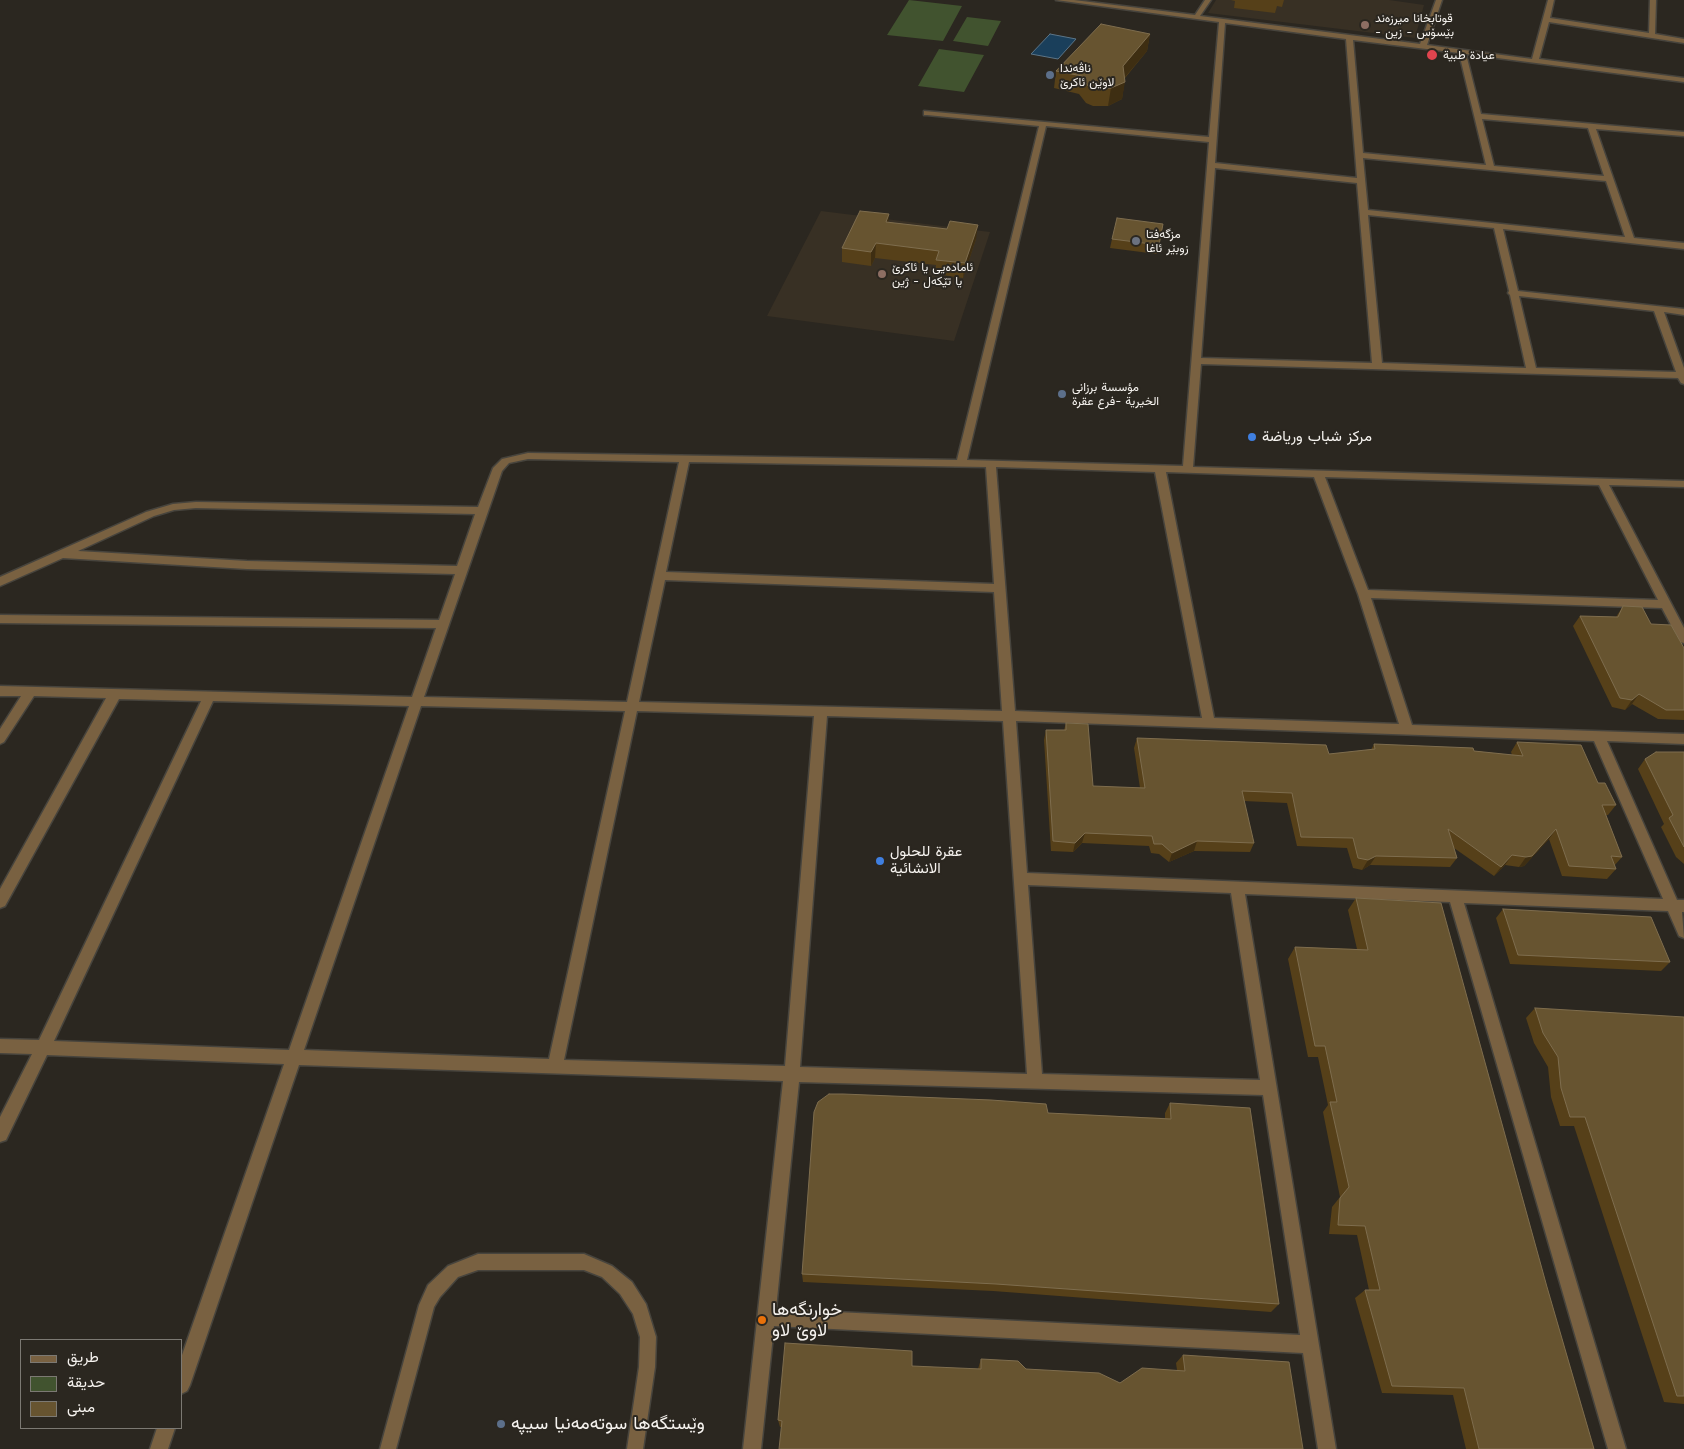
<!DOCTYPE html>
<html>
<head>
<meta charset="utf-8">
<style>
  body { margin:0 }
  #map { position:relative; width:1684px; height:1449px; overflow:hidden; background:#2b2720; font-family:"Work Sans",Vazirmatn,sans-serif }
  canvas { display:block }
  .legend { position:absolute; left:20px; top:1339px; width:162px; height:90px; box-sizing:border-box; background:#2b2720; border:1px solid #7c7973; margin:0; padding:6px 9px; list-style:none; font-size:15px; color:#f6f3ef }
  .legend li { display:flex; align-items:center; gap:10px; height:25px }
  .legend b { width:25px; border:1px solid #7c7973 }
</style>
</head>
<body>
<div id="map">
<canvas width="1684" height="1449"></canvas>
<ul class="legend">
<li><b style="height:6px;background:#796141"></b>طريق</li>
<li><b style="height:14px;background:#41532f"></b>حديقة</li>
<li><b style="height:14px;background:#675430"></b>مبنى</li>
</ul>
</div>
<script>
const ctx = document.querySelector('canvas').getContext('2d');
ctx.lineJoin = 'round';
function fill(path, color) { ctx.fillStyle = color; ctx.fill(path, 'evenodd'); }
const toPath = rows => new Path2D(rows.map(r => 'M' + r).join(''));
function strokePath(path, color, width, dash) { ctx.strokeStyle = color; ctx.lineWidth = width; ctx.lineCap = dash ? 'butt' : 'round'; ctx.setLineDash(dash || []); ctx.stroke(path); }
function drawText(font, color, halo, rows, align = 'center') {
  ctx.font = font + ' "Work Sans",Vazirmatn,sans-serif'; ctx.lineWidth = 4; ctx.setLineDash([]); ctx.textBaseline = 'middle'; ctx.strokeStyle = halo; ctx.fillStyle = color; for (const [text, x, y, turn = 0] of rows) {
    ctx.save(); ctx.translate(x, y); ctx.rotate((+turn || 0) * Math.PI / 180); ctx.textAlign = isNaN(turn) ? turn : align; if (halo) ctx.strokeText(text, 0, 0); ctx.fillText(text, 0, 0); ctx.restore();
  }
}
const built = toPath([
  [1216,0,1389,0,1424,5,1415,38,1208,13],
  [821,211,990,232,954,341,767,316]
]);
const green = toPath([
  [909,0,962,6,943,41,887,35],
  [967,17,1001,21,988,46,953,41],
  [939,49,984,55,964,92,918,86]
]);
const water = toPath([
  [1050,34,1076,39,1058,59,1031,54,1050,34]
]);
const lane = toPath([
  [478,1254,584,1254,612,1266,632,1282,646,1304,656,1337,655,1367,643,1449,627,1449,639,1367,640,1337,633,1314,620,1294,602,1277,584,1270,478,1270,458,1277,440,1297,434,1307,396,1449,380,1449,419,1305,428,1285,448,1266,478,1254]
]);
const street = toPath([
  [1056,0,1074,0,1195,15,1205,0,1211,0,1200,16,1420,44,1436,0,1442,0,1427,45,1532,59,1548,0,1554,0,1550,18,1649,33,1650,0,1656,0,1655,34,1684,39,1684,43,1549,22,1539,59,1684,78,1684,82,1466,54,1481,114,1684,132,1684,136,1596,129,1634,238,1684,243,1684,249,1503,229,1518,291,1684,309,1684,315,1664,312,1684,368,1684,384,1681,383,1678,378,1201,364,1193,467,1684,481,1684,487,1609,485,1684,628,1684,643,1680,642,1662,608,1371,598,1412,725,1684,734,1684,744,1607,741,1677,900,1684,900,1684,912,1682,912,1684,938,1679,936,1668,911,1464,903,1626,1449,1608,1449,1450,902,1245,894,1336,1449,1318,1449,1303,1353,774,1326,761,1449,743,1449,783,1081,299,1065,190,1385,187,1391,181,1394,181,1358,284,1064,47,1055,6,1140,0,1142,0,1117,32,1054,0,1053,0,1039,39,1040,201,701,119,699,5,906,0,908,0,889,106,698,34,696,4,742,0,744,0,729,21,696,0,696,0,686,412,697,436,628,0,623,0,615,439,620,455,574,247,569,63,558,0,586,0,577,146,512,173,504,196,502,478,507,493,468,502,459,528,453,957,460,1039,126,927,115,924,115,924,111,1209,137,1219,22,1056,0],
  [1225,23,1346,39,1357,178,1215,163,1225,23],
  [1353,40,1459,53,1486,165,1363,153,1353,40],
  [1482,119,1588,128,1604,176,1494,166,1482,119],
  [1046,126,1209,142,1183,466,967,460,1046,126],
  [1363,158,1606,181,1625,237,1368,210,1363,158],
  [1215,168,1357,183,1372,363,1201,358,1215,168],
  [1368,215,1494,228,1509,291,1508,293,1510,295,1526,368,1382,363,1368,215],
  [1519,296,1654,311,1676,372,1536,368,1519,296],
  [528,459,679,462,627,702,424,697,502,471,509,463,528,459],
  [689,462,986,467,994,584,666,572,689,462],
  [996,467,1155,472,1202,718,1015,711,996,467],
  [1166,472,1314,477,1358,594,1399,724,1214,718,1166,472],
  [1325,477,1599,485,1658,600,1368,590,1325,477],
  [196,508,475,514,457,566,247,561,78,551,154,516,174,510,196,508],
  [665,580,994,592,1002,711,639,702,665,580],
  [213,701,409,706,289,1050,54,1041,213,701],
  [421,706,625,711,549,1059,304,1050,421,706],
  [637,711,814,716,785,1066,564,1060,637,711],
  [827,716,1003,721,1027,1074,800,1067,827,716],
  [1016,721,1594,741,1663,899,1027,873,1016,721],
  [1028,885,1231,893,1260,1080,1042,1074,1028,885],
  [799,1082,1263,1095,1300,1335,776,1309,799,1082],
  [157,1428,175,1428,168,1449,150,1449,157,1428]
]);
const wall = toPath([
  [1231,0,1284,0,1282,7,1277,6,1275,13,1234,8,1235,1],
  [1150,34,1147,51,1125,78,1122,99,1108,106,1093,106,1086,103,1079,94,1054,88,1056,71],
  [889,222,976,239,963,278,935,274,936,265,875,258,871,266,842,262,842,248],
  [1163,224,1157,254,1110,248,1112,239],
  [1623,606,1651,624,1684,648,1684,720,1658,719,1632,704,1625,710,1612,707,1573,626,1580,616,1616,617],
  [1066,723,1093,786,1140,788,1134,748,1137,738,1329,754,1371,750,1374,744,1474,751,1512,755,1511,752,1517,742,1598,783,1616,805,1608,815,1606,815,1622,857,1614,866,1616,869,1607,879,1562,876,1549,839,1524,866,1519,867,1505,865,1494,876,1454,848,1457,858,1450,867,1370,865,1362,870,1353,868,1347,848,1297,846,1287,803,1244,801,1254,843,1250,852,1194,851,1169,862,1159,854,1151,853,1149,846,1082,843,1073,852,1051,851,1044,740,1046,730,1064,730],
  [1684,752,1684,864,1676,857,1661,827,1664,824,1638,769,1645,759],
  [1356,898,1547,1287,1594,1449,1466,1449,1453,1395,1382,1393,1355,1298,1365,1290,1369,1290,1357,1235,1329,1234,1332,1207,1340,1197,1323,1112,1328,1105,1318,1057,1308,1057,1288,959,1295,947,1357,949,1348,910],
  [1503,909,1670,962,1661,971,1510,964,1496,918],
  [1535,1008,1684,1018,1684,1404,1664,1402,1574,1126,1560,1126,1551,1097,1548,1067,1534,1043,1526,1018],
  [1170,1103,1279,1304,1271,1312,993,1291,803,1282,802,1274,1048,1113,1165,1118,1165,1113],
  [1183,1355,1289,1362,781,1427,780,1427,778,1420,912,1366,978,1369,981,1359,1026,1369,1120,1383,1177,1370,1176,1363]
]);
const shadedWall = toPath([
  [1150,34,1147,51,1120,83,1123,66],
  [1125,82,1122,99,1108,106,1111,88],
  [889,214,888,228,886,222],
  [978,225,976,239,963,278,965,263],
  [876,243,875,258,871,266,871,252],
  [1639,694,1632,704,1625,710,1632,700],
  [1556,829,1549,839,1524,866,1519,867,1526,857],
  [1085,833,1082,843,1073,852,1075,843],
  [1197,841,1194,851,1169,862,1172,853],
  [1512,855,1505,865,1494,876,1501,867],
  [1376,856,1370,865,1362,870,1368,860]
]);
const building = toPath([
  [1101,24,1150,34,1123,66,1125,82,1111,88,1096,89,1088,86,1082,76,1056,71,1101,24],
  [860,211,889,214,886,222,947,229,950,221,978,225,965,263,936,260,939,251,876,243,871,252,842,248,860,211],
  [1117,218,1163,224,1159,245,1112,239,1117,218],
  [1623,606,1642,607,1651,624,1671,625,1684,648,1684,710,1666,710,1639,694,1632,700,1620,698,1580,616,1618,617,1623,606],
  [1066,723,1088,724,1093,786,1145,788,1137,738,1326,745,1329,754,1375,749,1374,744,1473,748,1474,751,1523,756,1517,742,1581,745,1598,783,1605,783,1616,805,1602,805,1622,857,1611,856,1616,869,1569,866,1556,829,1532,856,1526,857,1512,855,1501,867,1448,829,1457,858,1376,856,1368,860,1358,858,1353,838,1301,837,1292,793,1242,791,1254,843,1197,841,1172,853,1162,844,1154,844,1152,836,1085,833,1075,843,1053,841,1046,730,1066,730,1066,723],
  [1656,752,1684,752,1684,847,1669,818,1673,815,1645,759,1656,752],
  [1356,898,1441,903,1547,1287,1594,1449,1479,1449,1464,1388,1392,1386,1365,1290,1380,1290,1365,1226,1338,1225,1340,1198,1349,1187,1330,1102,1337,1102,1325,1046,1315,1046,1295,947,1368,950,1356,898],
  [1503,909,1651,917,1670,962,1518,955,1503,909],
  [1535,1008,1684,1017,1684,1396,1677,1396,1585,1117,1570,1117,1561,1088,1558,1057,1543,1033,1535,1008],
  [829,1094,843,1094,991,1100,1046,1104,1048,1113,1171,1119,1170,1103,1250,1108,1279,1304,996,1284,802,1274,814,1112,818,1102,829,1094],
  [785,1343,912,1351,912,1366,981,1369,981,1359,1018,1361,1026,1369,1099,1373,1120,1383,1142,1368,1185,1371,1183,1355,1289,1362,1303,1449,779,1449,782,1421,778,1420,785,1343]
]);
const markers = [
  [1365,25,5,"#8d6e63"],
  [1432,55,6,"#e0444e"],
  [1050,75,5,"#5c6f8a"],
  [1136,241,5,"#6b7280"],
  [882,274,5,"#8d6e63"],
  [1062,394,5,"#5c6f8a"],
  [1252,437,5,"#3f7fe0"],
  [880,861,5,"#3f7fe0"],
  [762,1320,5,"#e8710a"],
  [501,1424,5,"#5c6f8a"]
];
const farPoinames = [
  ["قوتابخانا میرزەند",1375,18],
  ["- بێسۆس - زین",1375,32],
  ["عيادة طبية",1443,55],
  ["ناڤەندا",1060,68],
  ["لاوێن ئاکرێ",1060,82],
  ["مزگەفتا",1146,234],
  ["زوبێر ئاغا",1146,248],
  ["ئامادەیی یا ئاکرێ",892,267],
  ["یا تێکەل - ژین",892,281],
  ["مؤسسة برزانى",1072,387],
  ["الخيرية -فرع عقرة",1072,401]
];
const poiNames = [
  ["مركز شباب ورياضة",1262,437],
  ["عقرة للحلول",890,852],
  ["الانشائیة",890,869]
];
const nearPoinames = [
  ["خوارنگەھا",772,1310],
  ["لاوێ لاو",772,1331],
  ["وێستگەها سوتەمەنیا سیپە",511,1424]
];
fill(built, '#383024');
fill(green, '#41532f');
fill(water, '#1a3f5b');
strokePath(water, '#5c7587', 1);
strokePath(lane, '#47443d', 3);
strokePath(street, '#47443d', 3);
fill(lane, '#796141');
fill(street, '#796141');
fill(wall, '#564019');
fill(shadedWall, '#3e2e12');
fill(building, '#675430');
strokePath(building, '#7e6d4e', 1);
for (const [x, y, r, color] of markers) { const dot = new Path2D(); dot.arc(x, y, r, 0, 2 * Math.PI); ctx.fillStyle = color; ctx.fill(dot); strokePath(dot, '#2b2720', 2); }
drawText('12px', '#f6f3ef', '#2b2720', farPoinames, 'left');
drawText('15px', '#f6f3ef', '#2b2720', poiNames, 'left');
drawText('18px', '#f6f3ef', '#2b2720', nearPoinames, 'left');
</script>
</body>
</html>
